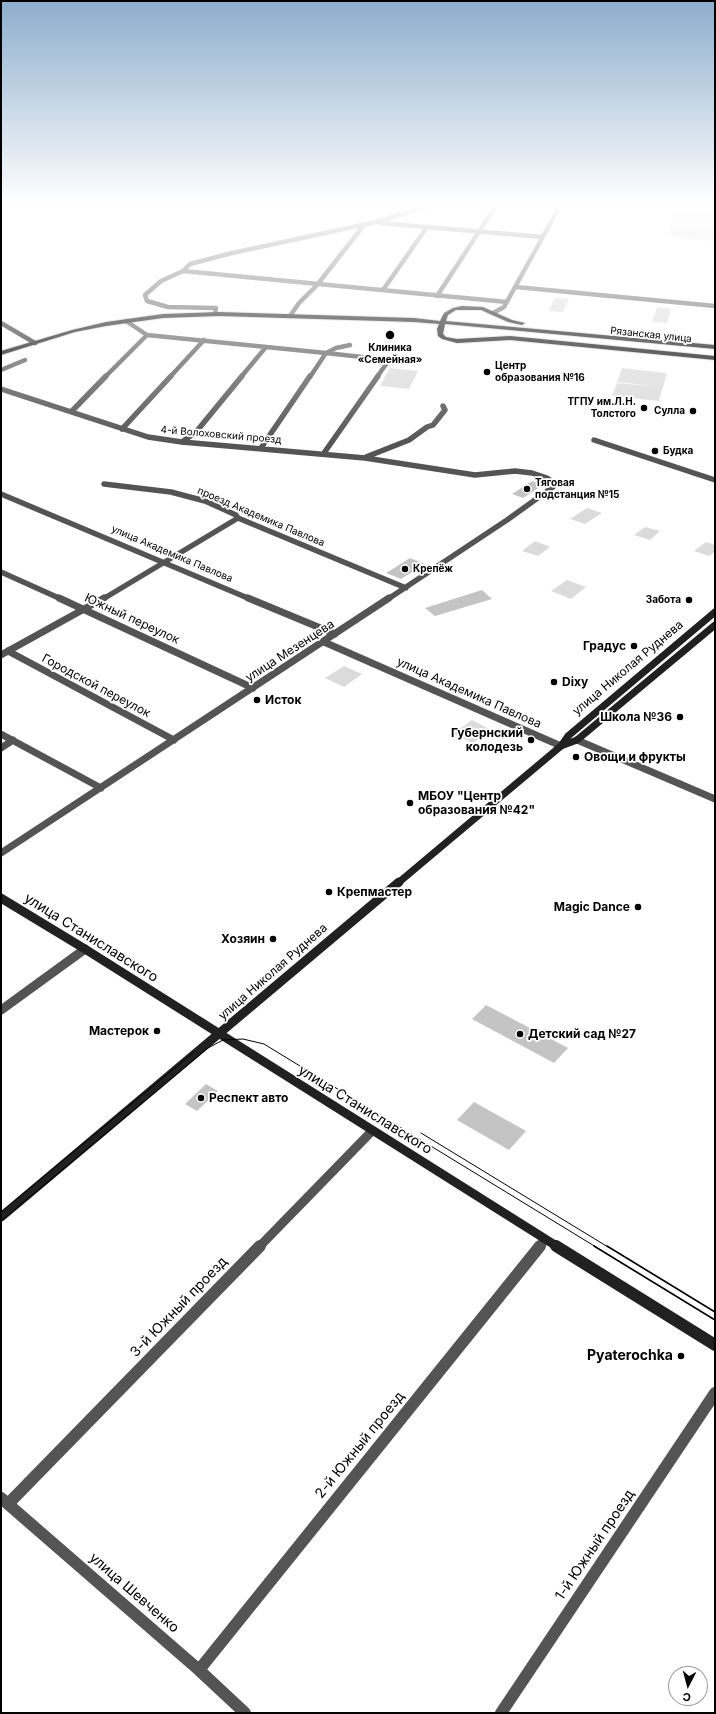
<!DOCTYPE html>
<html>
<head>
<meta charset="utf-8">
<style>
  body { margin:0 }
  #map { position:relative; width:716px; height:1714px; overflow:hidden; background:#fff; font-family:Inter,sans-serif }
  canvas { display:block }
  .frame { position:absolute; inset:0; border:2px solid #000; pointer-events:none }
  .north { position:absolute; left:668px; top:1666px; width:40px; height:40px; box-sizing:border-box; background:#fff; border:1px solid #999; border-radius:50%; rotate:186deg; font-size:11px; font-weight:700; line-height:16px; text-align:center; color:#000 }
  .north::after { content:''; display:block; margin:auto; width:14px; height:18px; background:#000; clip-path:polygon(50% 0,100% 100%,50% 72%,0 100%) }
</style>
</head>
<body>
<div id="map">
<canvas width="716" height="1714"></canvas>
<div class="frame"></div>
<div class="north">С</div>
</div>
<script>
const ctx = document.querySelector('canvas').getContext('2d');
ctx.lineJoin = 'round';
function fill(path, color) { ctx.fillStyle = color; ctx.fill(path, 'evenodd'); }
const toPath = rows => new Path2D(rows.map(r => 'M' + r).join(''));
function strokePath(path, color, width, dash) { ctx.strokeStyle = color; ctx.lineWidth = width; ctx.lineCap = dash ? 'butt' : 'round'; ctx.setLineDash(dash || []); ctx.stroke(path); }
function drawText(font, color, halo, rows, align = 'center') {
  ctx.font = font + ' Inter,sans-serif'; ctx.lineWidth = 3.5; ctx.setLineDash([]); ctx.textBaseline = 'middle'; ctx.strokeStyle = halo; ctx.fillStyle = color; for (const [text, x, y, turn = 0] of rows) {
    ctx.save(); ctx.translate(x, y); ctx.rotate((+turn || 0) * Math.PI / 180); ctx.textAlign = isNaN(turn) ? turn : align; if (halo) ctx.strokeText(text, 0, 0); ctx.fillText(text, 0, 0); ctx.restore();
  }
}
const green = toPath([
  [681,211,715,213,715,241,677,238,669,235,673,214],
  [555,298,569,299,563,312,548,311],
  [657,307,671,309,667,323,652,322],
  [390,368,418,371,409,389,380,386],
  [622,368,667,373,663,387,617,382],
  [617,383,663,387,659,401,612,396],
  [587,508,602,513,585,524,570,519],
  [645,527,660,531,650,540,634,535],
  [535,541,550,547,538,556,522,551],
  [706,542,715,545,715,552,709,556,694,551],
  [567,580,586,587,571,599,551,591],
  [344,666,362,674,344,687,325,678],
  [472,720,491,730,473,743,453,734]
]);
const building = toPath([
  [532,481,543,485,523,498,512,494],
  [410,558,425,564,401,579,386,573],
  [482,590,492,599,435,616,425,608],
  [486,1005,568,1048,554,1063,472,1019],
  [206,1084,218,1091,197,1111,185,1104],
  [474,1102,526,1131,509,1150,457,1120]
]);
const streetFar4 = toPath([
  [380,223,543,237],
  [183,271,507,302],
  [516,287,715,306],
  [383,290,427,227],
  [437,296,497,204],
  [493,313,504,307,561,204],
  [215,314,216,308,168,307,147,301,145,295,161,281,183,271,190,264,232,253,376,222,434,204],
  [290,316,299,303,317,285,364,225],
  [126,321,147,335,326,353,336,348,350,345],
  [1,370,25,360],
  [105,377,147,335],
  [170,377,204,340],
  [241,377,266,347],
  [310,377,326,353,389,360,377,377]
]);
const streetFar3 = toPath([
  [1,389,148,437,182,442,365,458,475,475,515,471,532,473,547,478,552,482,553,487,507,520,388,599],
  [72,411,106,376],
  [122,429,171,376],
  [594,440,715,480],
  [182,442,196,432,242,376],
  [261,448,310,376],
  [324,453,378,376],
  [366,457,409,440,427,427,433,425,445,410,443,406],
  [104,484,171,492,205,501,236,515,238,518,406,588],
  [1,494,250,599],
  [1,572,61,599],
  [103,599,238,518]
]);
const streetFar2 = toPath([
  [59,598,253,688],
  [248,598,335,634],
  [324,642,561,746],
  [8,651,174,740],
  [1,655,104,598],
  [1,734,101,788],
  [577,740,715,799],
  [1,748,13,740],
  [1,853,389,598]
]);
const streetFar1 = toPath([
  [1,1010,85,949],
  [259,1247,372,1131],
  [539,1247,545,1240]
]);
const street = toPath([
  [1,1498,199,1670,245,1713],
  [8,1504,260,1246],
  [199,1670,540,1246],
  [501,1713,715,1393]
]);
const secondaryFar3 = toPath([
  [1,323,35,343]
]);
const secondaryFar2 = toPath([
  [561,746,577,740,715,625],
  [398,883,561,746,568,736,715,612]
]);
const secondaryFar1 = toPath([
  [1,898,85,949,558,1247],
  [1,1217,399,882]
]);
const secondary = toPath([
  [556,1246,715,1345]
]);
const primary = toPath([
  [462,306,483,307,512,320,525,323,522,325,508,322,481,310,456,310,448,315,446,321,715,345,715,349,445,324,443,334,446,337,457,339,510,336,715,356,715,360,510,340,457,343,442,339,438,336,437,329,439,324,414,322,219,316,163,318,106,326,75,332,1,355,1,351,72,330,106,322,163,314,219,312,414,318,440,321,444,313,453,308,462,306]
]);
const tramFar1 = toPath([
  [421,1133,608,1247],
  [1,1212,194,1052],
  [1,1221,208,1048,223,1040,243,1039,264,1044,596,1247]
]);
const tram = toPath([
  [594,1246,715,1320],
  [607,1246,715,1312]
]);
const markers = [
  [390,335,5,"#000"],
  [487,372,4,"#000"],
  [644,408,4,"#000"],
  [693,411,4,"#000"],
  [655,451,4,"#000"],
  [527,489,4,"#000"],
  [405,569,4,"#000"],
  [689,600,4,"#000"],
  [634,646,4,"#000"],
  [554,682,4,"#000"],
  [257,700,4,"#000"],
  [680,717,4,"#000"],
  [531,740,4,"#000"],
  [576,757,4,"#000"],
  [410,803,4,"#000"],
  [329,892,4,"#000"],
  [638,907,4,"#000"],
  [273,939,4,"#000"],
  [157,1031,4,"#000"],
  [520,1034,4,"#000"],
  [201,1098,4,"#000"],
  [681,1356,4,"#000"]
];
const farStreetnames = [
  ["Рязанская улица",651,335,6],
  ["4-й Волоховский проезд",221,435,5],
  ["проезд Академика Павлова",261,517,23],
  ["улица Академика Павлова",172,554,23]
];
const farPoinames = [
  ["Клиника",390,348,"center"],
  ["«Семейная»",390,360,"center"],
  ["Центр",495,366],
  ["образования №16",495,378],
  ["ТГПУ им.Л.Н.",636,402,"right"],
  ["Толстого",636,414,"right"],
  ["Сулла",685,411,"right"],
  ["Будка",663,451],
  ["Тяговая",535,483],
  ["подстанция №15",535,495],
  ["Крепёж",413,569],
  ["Забота",681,600,"right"]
];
const streetNames = [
  ["Южный переулок",132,619,25],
  ["улица Мезенцева",290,651,-33],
  ["улица Николая Руднева",628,668,-40],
  ["Городской переулок",96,686,28],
  ["улица Академика Павлова",469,693,24],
  ["улица Николая Руднева",273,972,-41]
];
const poiNames = [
  ["Градус",626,646,"right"],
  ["Dixy",562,682],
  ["Исток",265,700],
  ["Школа №36",672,717,"right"],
  ["Губернский",523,733,"right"],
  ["колодезь",523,747,"right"],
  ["Овощи и фрукты",584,757],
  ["МБОУ \"Центр",418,796],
  ["образования №42\"",418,810],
  ["Крепмастер",337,892],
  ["Magic Dance",630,907,"right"],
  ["Хозяин",265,939,"right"],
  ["Мастерок",149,1031,"right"],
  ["Детский сад №27",528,1034],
  ["Респект авто",209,1098]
];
const nearStreetnames = [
  ["улица Станиславского",91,938,32],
  ["улица Станиславского",365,1110,32],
  ["3-й Южный проезд",179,1307,-46],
  ["2-й Южный проезд",360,1445,-51],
  ["1-й Южный проезд",595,1545,-56],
  ["улица Шевченко",134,1593,41]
];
const nearPoinames = [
  ["Pyaterochka",673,1356]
];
fill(green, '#dbdbdb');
fill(building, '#c4c4c4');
strokePath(primary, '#dbdbdb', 2);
strokePath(streetFar4, '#545454', 4.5);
strokePath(streetFar3, '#545454', 5.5);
strokePath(streetFar2, '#545454', 7);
strokePath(streetFar1, '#545454', 9);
strokePath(street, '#545454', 12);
strokePath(secondaryFar3, '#212121', 4.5);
strokePath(secondaryFar2, '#212121', 7);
strokePath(secondaryFar1, '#212121', 9);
strokePath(secondary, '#212121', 12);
fill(primary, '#000');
strokePath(tramFar1, '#000', 1);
strokePath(tram, '#000', 1.5);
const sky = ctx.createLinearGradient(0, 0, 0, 444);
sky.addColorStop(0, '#8cadcc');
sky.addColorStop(0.46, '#fff');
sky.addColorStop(1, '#ffffff00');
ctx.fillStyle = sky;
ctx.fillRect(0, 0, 716, 444);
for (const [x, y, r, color] of markers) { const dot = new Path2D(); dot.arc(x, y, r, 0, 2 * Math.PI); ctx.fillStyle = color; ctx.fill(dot); strokePath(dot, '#fff', 1.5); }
drawText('10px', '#000', '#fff', farStreetnames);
drawText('bold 10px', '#000', '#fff', farPoinames, 'left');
drawText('12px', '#000', '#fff', streetNames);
drawText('bold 12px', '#000', '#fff', poiNames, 'left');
drawText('14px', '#000', '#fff', nearStreetnames);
drawText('bold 14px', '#000', '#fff', nearPoinames, 'right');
</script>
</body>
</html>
